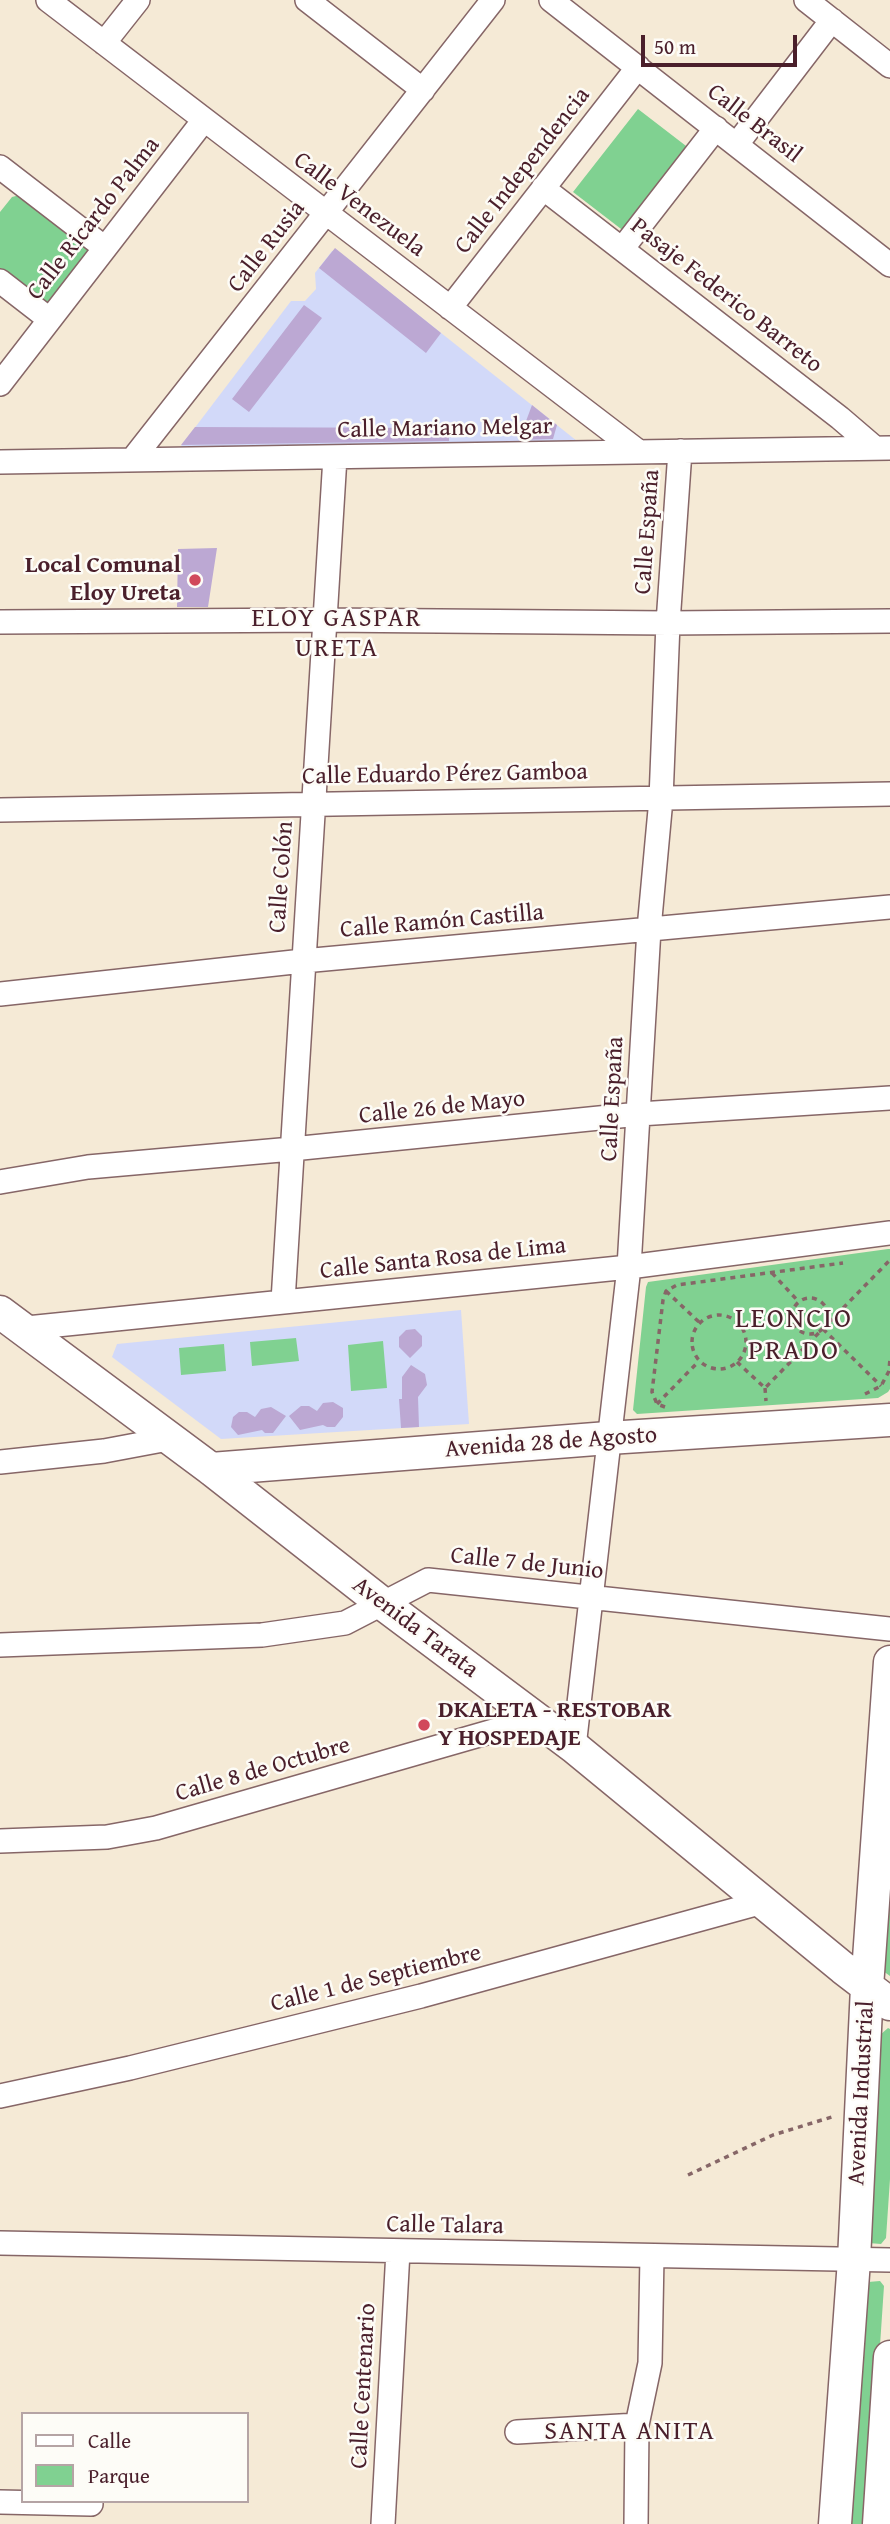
<!DOCTYPE html>
<html>
<head>
<meta charset="utf-8">
<style>
  body { margin:0 }
  #map { position:relative; width:890px; height:2524px; overflow:hidden; background:#f5ead6; font-family:"Gentium Book Plus",serif }
  canvas { display:block }
  .legend { position:absolute; left:21px; top:2412px; width:228px; height:91px; box-sizing:border-box; background:#fdfcf7; border:2px solid #b5a4a5; margin:0; padding:9px 12px; list-style:none; font-size:21px; color:#4a1f2b }
  .legend li { display:flex; align-items:center; gap:14px; height:35px }
  .legend b { width:35px; border:2px solid #b5a4a5 }
  .scale { position:absolute; left:641px; top:35px; width:156px; height:32px; box-sizing:border-box; border:4px solid #4a1f2b; border-top:0; padding-left:9px; font-size:21px; line-height:24px; white-space:nowrap; color:#4a1f2b; -webkit-text-stroke:5px #fdfcf7; paint-order:stroke }
</style>
</head>
<body>
<div id="map">
<canvas width="890" height="2524"></canvas>
<ul class="legend">
<li><b style="height:9px;background:#fff"></b>Calle</li>
<li><b style="height:19px;background:#80d191"></b>Parque</li>
</ul>
<div class="scale">50 m</div>
</div>
<script>
const ctx = document.querySelector('canvas').getContext('2d');
ctx.lineJoin = 'round';
function fill(path, color) { ctx.fillStyle = color; ctx.fill(path, 'evenodd'); }
const toPath = rows => new Path2D(rows.map(r => 'M' + r).join(''));
function strokePath(path, color, width, dash) { ctx.strokeStyle = color; ctx.lineWidth = width; ctx.lineCap = dash ? 'butt' : 'round'; ctx.setLineDash(dash || []); ctx.stroke(path); }
function drawText(font, color, halo, rows, align = 'center') {
  ctx.font = font + ' "Gentium Book Plus",serif'; ctx.lineWidth = 5; ctx.setLineDash([]); ctx.textBaseline = 'middle'; ctx.strokeStyle = halo; ctx.fillStyle = color; for (const [text, x, y, turn = 0] of rows) {
    ctx.save(); ctx.translate(x, y); ctx.rotate((+turn || 0) * Math.PI / 180); ctx.textAlign = isNaN(turn) ? turn : align; if (halo) ctx.strokeText(text, 0, 0); ctx.fillText(text, 0, 0); ctx.restore();
  }
}
const built = toPath([
  [332,251,338,251,577,441,572,452,185,457,181,446,291,301,305,301,316,289,315,273],
  [461,1310,469,1424,221,1439,112,1357,117,1344]
]);
const green = toPath([
  [638,109,690,149,625,232,573,192],
  [20,195,91,249,57,303,42,305,0,272,0,212,12,197],
  [888,1249,890,1249,890,1389,888,1392,878,1398,637,1414,633,1410,646,1287,648,1282],
  [296,1338,299,1361,252,1366,250,1342],
  [383,1341,387,1388,351,1391,348,1345],
  [224,1344,226,1371,181,1375,179,1348],
  [890,1861,890,1976,883,1971],
  [888,2028,890,2029,890,2179,886,2238,881,2244,868,2243,880,2035],
  [880,2281,884,2286,868,2524,848,2524,868,2282]
]);
const building = toPath([
  [335,248,441,333,426,353,319,268],
  [304,305,322,318,249,412,232,399],
  [532,405,557,425,553,439,519,440],
  [195,427,449,428,449,441,181,445],
  [217,548,208,607,177,607,178,549],
  [415,1329,422,1336,422,1346,410,1358,399,1347,399,1337,406,1330],
  [411,1365,425,1374,427,1385,418,1397,419,1427,401,1428,399,1399,402,1399,402,1377],
  [333,1402,343,1408,343,1417,335,1427,327,1427,323,1425,300,1430,289,1416,301,1406,309,1406,317,1411,323,1403],
  [271,1407,286,1416,273,1433,265,1433,262,1430,238,1435,231,1427,233,1417,239,1412,247,1412,255,1417,261,1409]
]);
const path = toPath([
  [772,1273,799,1302],
  [666,1291,700,1323],
  '792 1316a18 18 0 1 1 36 0a18 18 0 1 1-36 0Z',
  '692 1342a27 27 0 1 1 54 0a27 27 0 1 1-54 0Z',
  [823,1329,881,1386],
  [737,1362,765,1388,890,1260],
  [765,1388,766,1401],
  [865,1394,881,1386,889,1371,890,1358],
  [657,1404,699,1361],
  [665,1407,657,1404,652,1392,663,1300,666,1291,677,1285,843,1263],
  [688,2175,773,2135,835,2116]
]);
const street = toPath([
  [48,0,639,452],
  [307,0,423,90],
  [551,0,890,265],
  [806,0,890,66],
  [104,43,138,0],
  [737,144,832,20],
  [0,167,105,248],
  [543,188,840,418,875,448],
  [622,249,716,128],
  [0,281,49,319],
  [450,308,638,67],
  [0,384,204,120],
  [132,460,493,0],
  [0,462,890,448],
  [0,622,325,620,668,623,890,621],
  [0,810,890,794],
  [0,994,303,961,890,907],
  [0,1182,88,1167,292,1149,639,1114,890,1098],
  [283,1301,335,457],
  [17,1329,629,1267,890,1233],
  [0,1462,104,1451,168,1439],
  [0,1645,262,1635,345,1623,428,1580,890,1629],
  [574,1747,629,1267,649,929,661,799,668,623,680,451],
  [0,1841,107,1837,156,1828,535,1719],
  [0,2096,130,2068,421,1996,763,1902],
  [0,2243,890,2260],
  [517,2432,637,2425],
  [0,2502,91,2504],
  [383,2524,398,2251],
  [636,2524,637,2425,650,2363,652,2256]
]);
const secondary = toPath([
  [0,1312,211,1469,383,1604,574,1747,843,1968,890,2004],
  [211,1469,608,1438,890,1420],
  [835,2524,854,2260,867,1987,890,1662],
  [879,2524,890,2357]
]);
const markers = [
  [195,580,7,"#d1495b"],
  [424,1725,7,"#d1495b"]
];
const streetNames = [
  ["Calle Brasil",754,124,38],
  ["Calle Independencia",523,171,-52],
  ["Calle Venezuela",359,205,37],
  ["Calle Ricardo Palma",94,219,-52],
  ["Calle Rusia",267,247,-52],
  ["Pasaje Federico Barreto",726,296,38],
  ["Calle Mariano Melgar",445,429,-1],
  ["Calle España",648,532,-86],
  ["Calle Eduardo Pérez Gamboa",445,775,-1],
  ["Calle Colón",282,877,-86],
  ["Calle Ramón Castilla",442,922,-5],
  ["Calle España",613,1099,-87],
  ["Calle 26 de Mayo",442,1108,-6],
  ["Calle Santa Rosa de Lima",443,1259,-6],
  ["Avenida 28 de Agosto",551,1443,-4],
  ["Calle 7 de Junio",527,1564,6],
  ["Avenida Tarata",415,1628,37],
  ["Calle 8 de Octubre",263,1770,-16],
  ["Calle 1 de Septiembre",376,1979,-14],
  ["Avenida Industrial",862,2093,-87],
  ["Calle Talara",445,2226,1],
  ["Calle Centenario",364,2386,-87]
];
const poiNames = [
  ["Local Comunal",181,566],
  ["Eloy Ureta",181,594],
  ["DKALETA - RESTOBAR",438,1711,"left"],
  ["Y HOSPEDAJE",438,1739,"left"]
];
const neighbourhoodNames = [
  ["ELOY GASPAR",337,619],
  ["URETA",337,649],
  ["SANTA ANITA",630,2432]
];
const quarterNames = [
  ["LEONCIO",794,1320],
  ["PRADO",794,1352]
];
fill(built, '#d2d9f9');
fill(green, '#80d191');
fill(building, '#bca8d3');
strokePath(street, '#866667', 26);
strokePath(secondary, '#866667', 35);
strokePath(path, '#866667', 3.5, [5, 5]);
strokePath(street, '#fff', 23);
strokePath(secondary, '#fff', 32);
for (const [x, y, r, color] of markers) { const dot = new Path2D(); dot.arc(x, y, r, 0, 2 * Math.PI); ctx.fillStyle = color; ctx.fill(dot); strokePath(dot, '#fdfcf7', 2.5); }
drawText('24px', '#4a1f2b', '#fdfcf7', streetNames);
drawText('bold 24px', '#4a1f2b', '#fdfcf7', poiNames, 'right');
ctx.letterSpacing = '2px';
drawText('26px', '#4a1f2b', '#fdfcf7', neighbourhoodNames);
ctx.letterSpacing = '0px';
ctx.letterSpacing = '2px';
drawText('28px', '#4a1f2b', '#fdfcf7', quarterNames);
ctx.letterSpacing = '0px';
</script>
</body>
</html>
